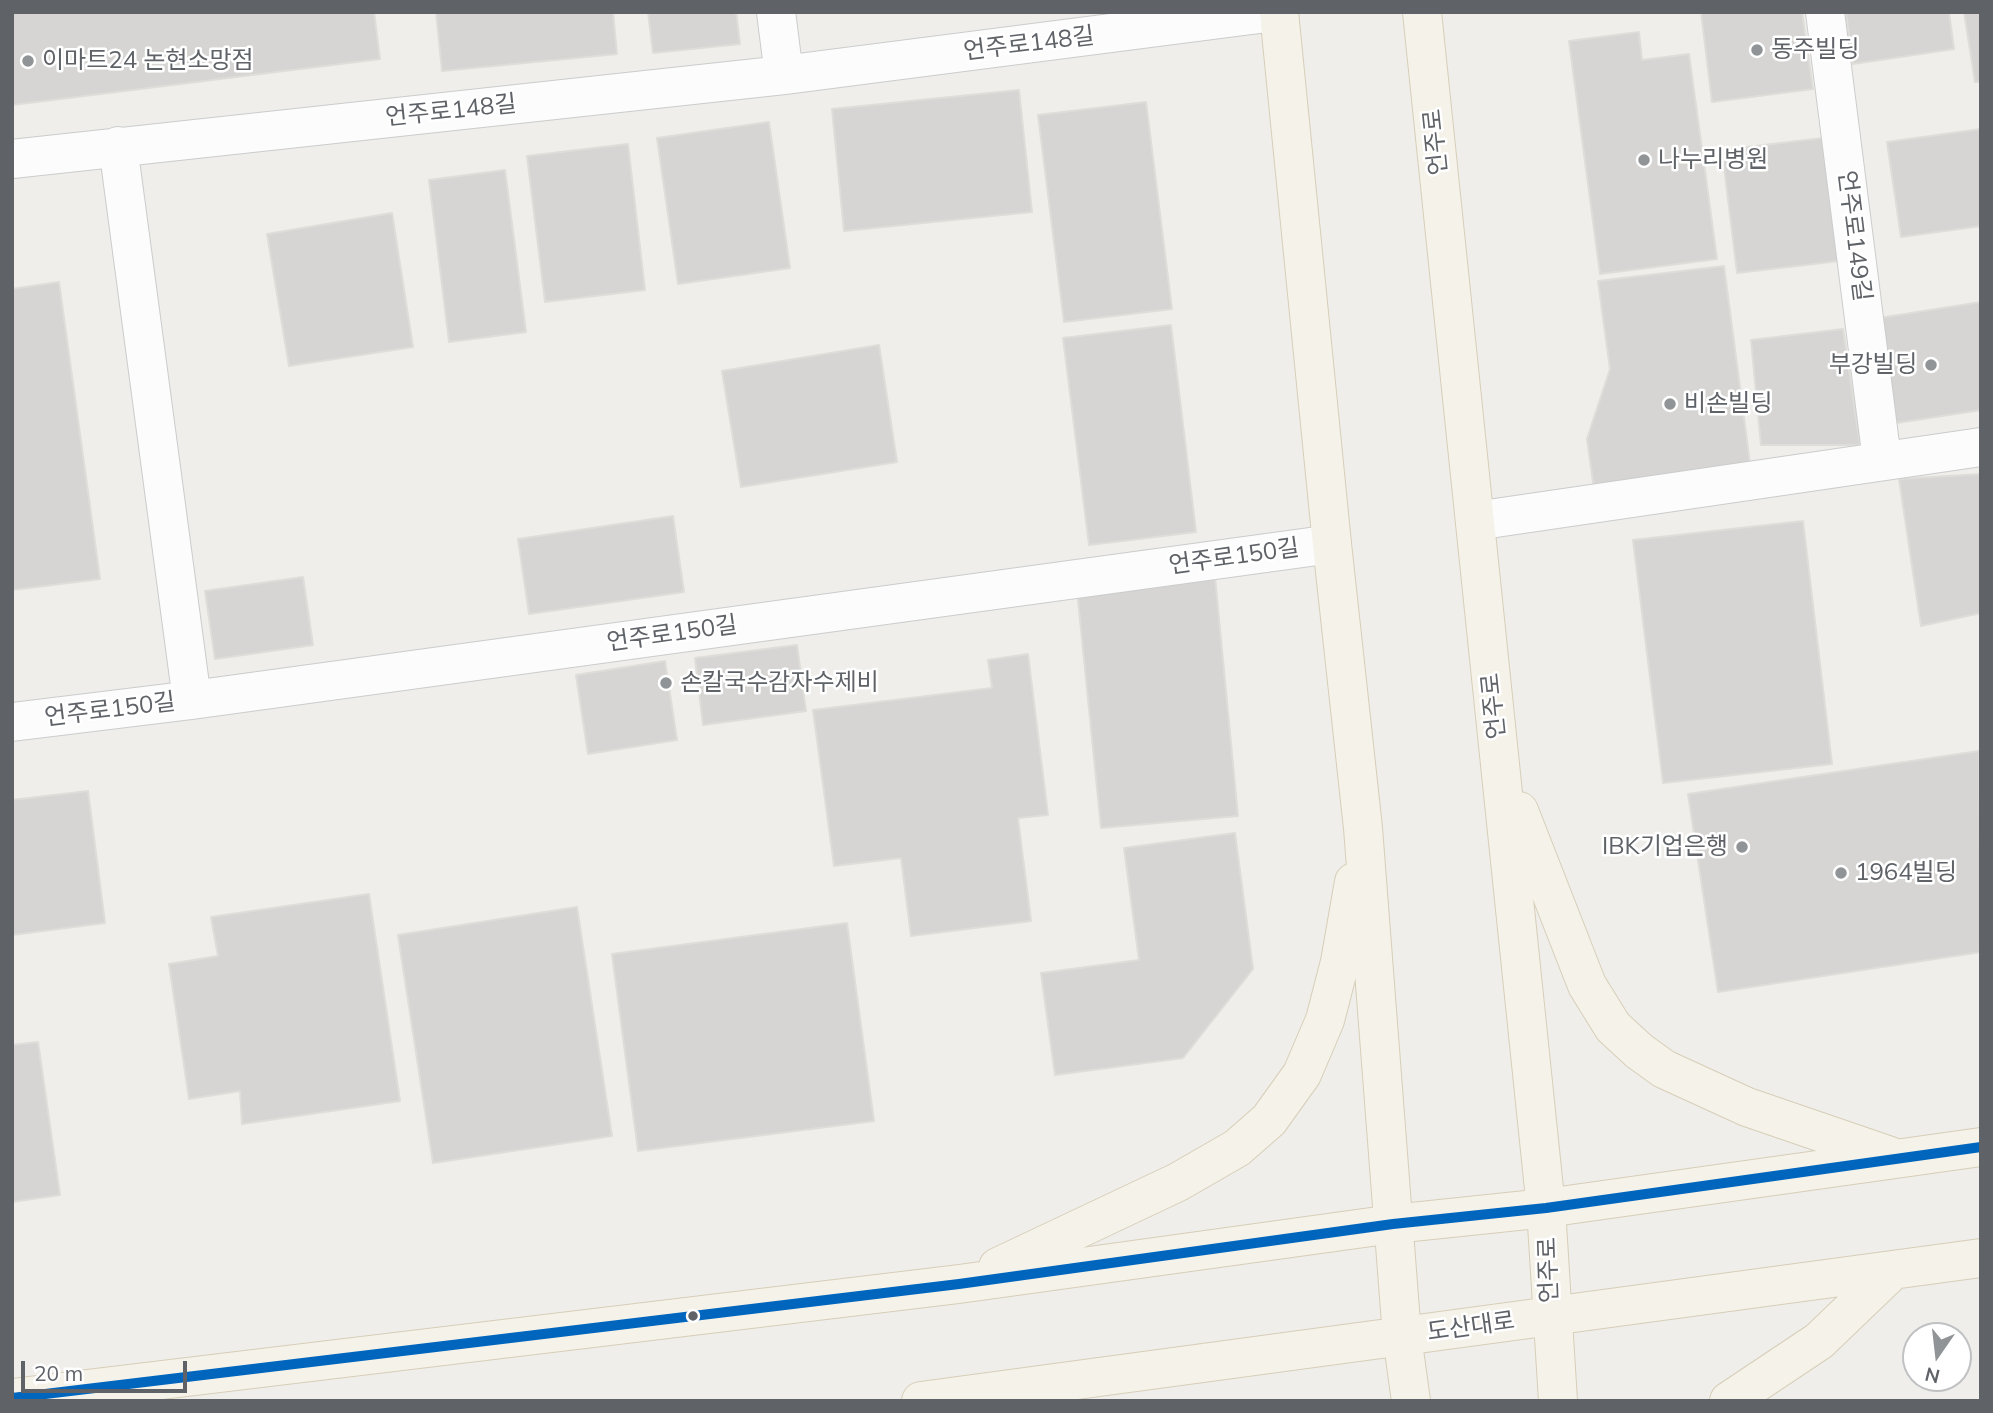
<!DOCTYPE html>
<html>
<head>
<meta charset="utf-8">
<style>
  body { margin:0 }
  #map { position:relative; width:1993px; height:1413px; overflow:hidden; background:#efeeea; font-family:Mulish,sans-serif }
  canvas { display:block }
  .frame { position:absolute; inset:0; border:14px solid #5f6368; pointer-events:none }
  .north { position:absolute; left:1902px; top:1322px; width:70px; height:70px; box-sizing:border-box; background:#fff; border:2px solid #bfc1c3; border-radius:50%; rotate:194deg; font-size:19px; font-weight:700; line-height:28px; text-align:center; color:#5f6368 }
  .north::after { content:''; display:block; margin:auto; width:24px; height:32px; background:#919496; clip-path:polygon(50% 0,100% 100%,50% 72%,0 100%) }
  .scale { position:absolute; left:21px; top:1361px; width:166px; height:32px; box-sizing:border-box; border:4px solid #5f6368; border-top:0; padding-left:9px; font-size:21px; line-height:24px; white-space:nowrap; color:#5f6368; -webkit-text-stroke:5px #fff; paint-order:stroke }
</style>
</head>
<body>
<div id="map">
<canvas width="1993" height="1413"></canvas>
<div class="frame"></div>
<div class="north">N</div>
<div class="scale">20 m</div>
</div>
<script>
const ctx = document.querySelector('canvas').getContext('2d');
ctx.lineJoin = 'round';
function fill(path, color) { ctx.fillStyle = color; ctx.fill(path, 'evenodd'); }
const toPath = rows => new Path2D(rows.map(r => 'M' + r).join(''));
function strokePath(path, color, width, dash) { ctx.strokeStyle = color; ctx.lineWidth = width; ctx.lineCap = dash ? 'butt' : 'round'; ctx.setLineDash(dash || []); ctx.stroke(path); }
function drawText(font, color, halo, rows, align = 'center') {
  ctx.font = font + ' Mulish,"Noto Sans KR",sans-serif'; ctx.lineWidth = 5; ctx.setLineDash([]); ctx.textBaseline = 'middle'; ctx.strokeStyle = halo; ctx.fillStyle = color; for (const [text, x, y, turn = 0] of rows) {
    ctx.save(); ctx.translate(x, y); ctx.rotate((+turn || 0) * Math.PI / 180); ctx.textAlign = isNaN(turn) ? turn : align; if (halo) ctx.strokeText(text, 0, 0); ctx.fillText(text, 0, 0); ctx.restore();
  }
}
const building = toPath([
  [12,12,374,12,380,59,12,105,12,12],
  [436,12,613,12,617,54,442,71,436,12],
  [648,12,736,12,740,44,653,53,648,12],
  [1701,12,1802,12,1813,89,1712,102,1701,12],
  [1846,12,1949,12,1954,49,1853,64,1846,12],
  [1964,12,1981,12,1981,82,1975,82,1964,12],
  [1639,32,1642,60,1689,54,1717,259,1600,274,1569,41,1639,32],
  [1019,90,1032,212,844,231,832,109,1019,90],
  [1146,102,1172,309,1064,322,1038,115,1146,102],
  [769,122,790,268,678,284,657,138,769,122],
  [1981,129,1981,226,1901,237,1887,142,1981,129],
  [1823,138,1839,261,1737,273,1722,150,1823,138],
  [628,144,645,290,545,302,527,156,628,144],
  [505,170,526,332,449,342,429,180,505,170],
  [392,213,413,347,289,366,267,234,392,213],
  [1724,266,1751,471,1594,489,1587,439,1610,369,1598,281,1724,266],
  [59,282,100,579,12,590,12,289,59,282],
  [1981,302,1981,410,1890,424,1873,319,1981,302],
  [1171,325,1196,532,1089,545,1063,338,1171,325],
  [1843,329,1860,445,1761,445,1751,340,1843,329],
  [879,345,897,462,741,487,722,371,879,345],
  [1981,474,1981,613,1921,626,1899,479,1981,474],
  [673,516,684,592,529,614,518,539,673,516],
  [1803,521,1832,764,1663,783,1633,540,1803,521],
  [303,577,313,645,215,659,205,591,303,577],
  [1215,577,1238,816,1101,828,1077,590,1215,577],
  [797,645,806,711,703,725,695,658,797,645],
  [1028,654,1048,815,1018,818,1031,921,911,936,901,858,834,866,813,710,992,688,988,660,1028,654],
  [665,661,677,740,588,754,576,675,665,661],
  [1979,751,1981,952,1718,992,1688,794,1979,751],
  [88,791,105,923,12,935,12,800,88,791],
  [1235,833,1253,969,1183,1058,1055,1075,1041,973,1139,960,1124,848,1235,833],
  [369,894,400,1101,242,1124,240,1091,189,1099,169,964,218,956,211,917,369,894],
  [577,907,612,1136,433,1163,398,935,577,907],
  [847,923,874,1121,638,1151,612,954,847,923],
  [38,1042,60,1195,12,1202,12,1045,38,1042]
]);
const minor = toPath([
  [776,12,784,75],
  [1825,12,1882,460],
  [118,146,192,700],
  [12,159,784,75,1275,12],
  [1475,521,1981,447],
  [12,722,192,700,1332,544]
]);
const major = toPath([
  [1279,12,1332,544,1363,828,1402,1336,1411,1401],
  [1422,12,1546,1208,1558,1401],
  [1519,811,1587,985,1613,1027,1639,1051,1664,1069,1747,1107,1890,1156],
  [998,1267,1178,1182,1237,1148,1269,1120,1302,1074,1325,1020,1340,962,1354,882],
  [12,1398,959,1284,1393,1224,1546,1208,1981,1147],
  [921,1401,1981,1258],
  [1729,1401,1819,1341,1893,1270]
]);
const bus1 = toPath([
  [12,1398,959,1284,1393,1224,1546,1208,1981,1147]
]);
const markers = [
  [1757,50,7,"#919496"],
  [28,61,7,"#919496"],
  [1644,160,7,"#919496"],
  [1931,365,7,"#919496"],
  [1670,404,7,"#919496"],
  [666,683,7,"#919496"],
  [1742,847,7,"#919496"],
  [1841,873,7,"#919496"],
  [693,1316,6,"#5f6368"]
];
const streetNames = [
  ["언주로148길",1029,44,-7],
  ["언주로148길",451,111,-6],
  ["언주로",1436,142,-96],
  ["언주로149길",1854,236,83],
  ["언주로150길",1234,557,-8],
  ["언주로150길",672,634,-8],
  ["언주로",1494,706,-96],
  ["언주로150길",110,710,-7],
  ["언주로",1549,1270,-92],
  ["도산대로",1471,1327,-8]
];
const poiNames = [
  ["동주빌딩",1771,50],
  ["이마트24 논현소망점",42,61],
  ["나누리병원",1658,160],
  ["부강빌딩",1917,365,"right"],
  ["비손빌딩",1684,404],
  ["손칼국수감자수제비",680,683],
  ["IBK기업은행",1728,847,"right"],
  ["1964빌딩",1855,873]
];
fill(building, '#d6d5d3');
strokePath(building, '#deddd9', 2);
strokePath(minor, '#cbcccc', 40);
strokePath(major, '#d7ceb8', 40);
strokePath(minor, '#fdfcfc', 38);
strokePath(major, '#f4f2e9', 38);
strokePath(bus1, '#0065bd', 10);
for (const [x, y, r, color] of markers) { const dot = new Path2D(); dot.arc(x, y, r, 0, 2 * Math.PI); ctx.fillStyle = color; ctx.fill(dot); strokePath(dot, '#fff', 2.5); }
drawText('24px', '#5f6368', '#fff', streetNames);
drawText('24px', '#5f6368', '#fff', poiNames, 'left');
</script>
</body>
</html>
